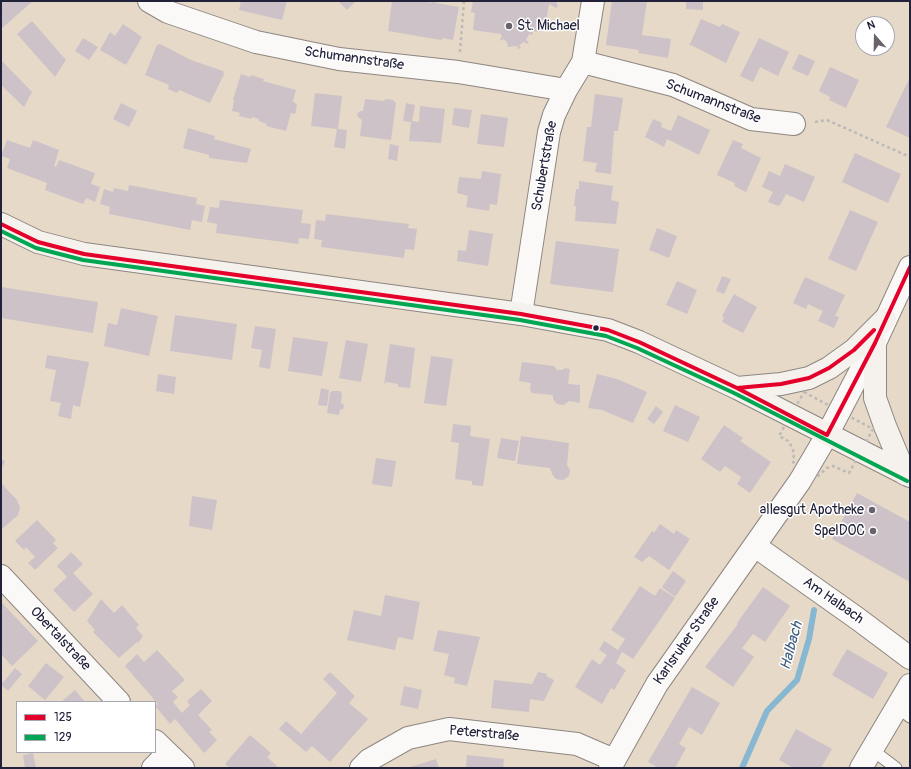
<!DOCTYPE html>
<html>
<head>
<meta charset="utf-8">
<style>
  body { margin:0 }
  #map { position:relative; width:911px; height:769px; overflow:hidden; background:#e6d9c7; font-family:Pangolin,sans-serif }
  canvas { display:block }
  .frame { position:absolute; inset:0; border:2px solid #22223b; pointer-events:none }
  .legend { position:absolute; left:16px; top:701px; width:140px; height:52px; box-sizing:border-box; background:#fff; border:1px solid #a7a7b1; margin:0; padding:5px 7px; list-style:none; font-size:12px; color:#22223b }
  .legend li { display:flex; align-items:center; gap:8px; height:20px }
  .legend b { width:20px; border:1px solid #a7a7b1 }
  .north { position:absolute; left:855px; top:16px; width:40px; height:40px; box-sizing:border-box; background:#fff; border:1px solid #a7a7b1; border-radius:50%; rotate:340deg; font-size:11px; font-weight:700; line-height:16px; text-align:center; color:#22223b }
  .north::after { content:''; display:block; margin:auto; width:14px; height:18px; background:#67626c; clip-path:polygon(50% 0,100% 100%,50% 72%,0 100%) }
</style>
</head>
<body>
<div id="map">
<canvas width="911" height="769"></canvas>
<div class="frame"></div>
<ul class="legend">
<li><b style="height:5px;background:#e4002b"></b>125</li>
<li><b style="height:5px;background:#00a651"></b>129</li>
</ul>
<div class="north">N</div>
</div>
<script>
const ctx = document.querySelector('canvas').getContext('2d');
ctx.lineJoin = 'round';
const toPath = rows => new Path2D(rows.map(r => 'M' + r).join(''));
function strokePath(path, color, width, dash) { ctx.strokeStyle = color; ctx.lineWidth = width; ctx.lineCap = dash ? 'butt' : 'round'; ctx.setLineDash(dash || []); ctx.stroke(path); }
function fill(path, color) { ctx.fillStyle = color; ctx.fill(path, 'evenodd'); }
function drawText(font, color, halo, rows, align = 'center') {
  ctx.font = font + ' Pangolin,sans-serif'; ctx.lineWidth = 3; ctx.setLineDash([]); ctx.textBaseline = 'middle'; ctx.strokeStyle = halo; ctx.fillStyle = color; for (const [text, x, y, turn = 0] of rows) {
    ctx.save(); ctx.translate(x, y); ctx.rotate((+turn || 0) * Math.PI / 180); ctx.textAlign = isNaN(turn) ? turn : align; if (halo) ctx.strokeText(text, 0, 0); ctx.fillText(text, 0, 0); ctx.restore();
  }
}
const stream = toPath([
  [742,768,767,711,797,680,809,639,814,610]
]);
const building = toPath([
  [1,1,33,1,1,29],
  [241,1,287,1,282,20,239,10],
  [338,1,356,1,347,10],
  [392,1,425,1,431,3,431,1,436,1,436,3,459,7,453,40,443,38,441,40,388,31],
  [473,1,556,1,558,6,556,8,549,4,546,21,549,21,549,24,546,24,544,29,539,32,533,31,530,29,529,32,533,32,532,35,529,34,526,40,529,42,527,44,524,42,519,45,521,48,518,49,517,46,507,47,508,44,504,39,501,41,500,39,502,37,501,34,473,30,475,13,471,12],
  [612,1,647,1,642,35,671,39,668,58,638,53,639,50,606,45],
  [686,1,703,1,703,10,686,9],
  [701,19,720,27,722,24,740,32,726,63,691,45,689,46],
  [32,21,66,60,55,77,17,34],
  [123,24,142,37,126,65,100,50,110,32,115,36],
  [83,38,98,47,89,60,75,51],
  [759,38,789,52,778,76,760,67,753,82,740,76],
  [160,44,191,60,223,71,224,74,210,103,179,90,177,93,168,89,169,85,145,75,157,45],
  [799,54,815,61,808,76,792,69],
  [1,60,32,92,24,107,1,85],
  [830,67,859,80,846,108,829,100,830,97,819,91],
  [241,74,250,77,251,75,264,79,263,81,296,90,293,101,297,105,295,114,291,113,286,131,266,126,267,124,259,121,259,119,252,117,251,119,239,116,240,113,232,111,234,100,233,100],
  [910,77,910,138,886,127],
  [315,93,342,96,338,129,347,130,345,149,334,147,337,129,311,126],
  [595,94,623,98,618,131,614,131,611,174,595,172,597,163,583,161,587,127,591,127],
  [365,99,384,101,386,99,393,100,396,103,391,140,360,136,362,120,358,117,357,114,360,111,363,111],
  [121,103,137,111,129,127,113,119],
  [406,103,415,105,412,121,419,122,420,106,445,109,441,143,409,141,411,122,403,121],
  [454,108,472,110,469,128,452,125],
  [481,114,508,118,504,147,477,144],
  [678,115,710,130,699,155,667,139,664,147,645,137,653,119,662,123,661,127,671,131],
  [188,128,215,136,214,139,251,149,247,163,209,158,209,155,183,148],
  [7,140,30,148,33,140,59,150,54,166,56,167,59,160,95,173,91,184,100,187,95,202,86,198,83,204,45,190,47,183,7,168,10,159,1,156],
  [733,140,743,144,741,148,761,158,746,192,734,186,735,183,717,175],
  [390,144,399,146,397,161,388,159],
  [855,153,901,174,888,203,842,182],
  [785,164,815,177,804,202,786,194,780,205,778,206,768,202,773,192,762,187,769,171,780,176],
  [482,171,501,174,497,205,490,204,489,211,466,207,468,196,457,193,459,177,481,179],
  [579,181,613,186,611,200,619,202,616,224,575,221,576,206,574,206,576,189,579,189],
  [129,185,197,198,196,204,205,206,202,222,192,220,190,230,109,214,110,207,100,204,104,189,113,192,114,188,128,191],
  [220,200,303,210,301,223,311,224,309,239,299,238,298,244,216,233,217,224,207,222,210,207,219,208],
  [850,210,878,222,856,271,828,259],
  [326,214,409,224,408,228,417,229,414,250,405,249,404,258,321,247,322,240,314,239,316,220,325,221],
  [657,228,677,236,669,258,649,250],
  [469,230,493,234,488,266,457,261,458,250,466,251],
  [556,241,619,249,613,292,550,284],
  [722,276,731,279,724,294,716,291],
  [805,277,845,295,835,316,839,317,834,328,818,321,823,311,808,304,806,309,793,303],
  [677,281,697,290,687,314,666,305],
  [1,287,98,302,93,333,1,318],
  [734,294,757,307,743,333,722,322,724,317,722,316],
  [121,308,158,316,149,356,104,346,108,323,117,325],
  [175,315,237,324,232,360,170,351],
  [255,326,276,329,270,369,259,367,262,350,251,348],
  [293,337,328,342,322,376,288,371],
  [346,340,368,344,361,382,339,378],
  [390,344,415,348,410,388,398,387,398,384,386,382,384,385],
  [47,355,89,362,80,407,73,405,71,419,58,416,61,403,50,401,56,370,45,368],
  [431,356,453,359,446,406,424,403],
  [522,362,554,366,557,370,562,370,565,368,570,369,568,384,580,385,580,403,569,401,564,405,557,404,553,399,553,395,532,393,530,390,531,383,519,381],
  [158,374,176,377,174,394,156,391],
  [597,374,617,379,647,392,633,423,602,410,588,408],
  [321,388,329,390,327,406,318,405],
  [332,391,340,391,342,394,341,404,344,404,343,410,340,409,339,415,327,413,330,393],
  [675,405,700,417,688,442,663,431],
  [656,406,663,412,654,424,647,419],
  [453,424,471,426,470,436,490,439,483,486,472,485,472,481,455,479,459,443,451,442],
  [724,425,743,438,740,441,771,462,750,493,737,484,741,477,725,466,720,472,701,459],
  [521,436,569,443,567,465,570,470,569,476,563,480,556,479,552,474,550,468,517,464],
  [501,438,519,441,515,461,497,458],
  [376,458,396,461,392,487,372,484],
  [1,459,5,461,1,471],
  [1,483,17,500,20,507,18,515,1,530],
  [857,493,910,522,910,582,832,539],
  [192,496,217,500,212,530,189,526],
  [37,520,56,540,53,543,58,548,35,570,28,563,35,557,26,547,24,550,15,541],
  [660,524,674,534,676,530,690,539,669,570,649,556,642,562,634,557,652,531,654,533],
  [71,552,83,564,73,573,93,594,74,612,53,590,67,577,57,566],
  [673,571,686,581,675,597,662,587],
  [640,586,655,596,660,588,675,598,633,659,622,652,616,663,626,670,614,690,611,688,602,704,575,687,592,659,600,665,607,655,599,650,604,641,618,650,625,639,611,630],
  [763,587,790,606,765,642,753,634,742,648,754,657,733,687,705,667,738,624,737,623],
  [385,595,420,602,413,640,398,637,395,650,347,640,354,610,381,616],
  [101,599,114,613,122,605,139,625,136,628,143,636,138,643,137,642,119,658,93,632,95,630,87,621],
  [1,602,38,641,12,666,1,654],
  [438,630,480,637,467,686,454,683,455,678,444,675,449,654,433,651],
  [847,649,888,673,873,699,832,675],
  [157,650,185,680,172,691,178,697,173,702,182,713,190,705,187,701,201,689,212,701,198,715,212,730,209,732,217,740,204,753,175,719,170,724,161,713,155,706,158,704,125,666,137,654,144,662],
  [46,663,64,677,45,700,28,686],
  [15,668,22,674,8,691,1,685],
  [330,672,355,696,349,703,368,719,330,762,312,746,306,752,279,729,286,721,301,734,337,693,323,679],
  [538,672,547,674,546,676,554,680,544,701,530,699,529,712,491,708,494,680,532,684],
  [404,686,422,690,418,709,400,705],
  [692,687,720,703,702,735,689,727,679,744,686,748,675,768,658,768,648,762],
  [75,690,85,702,61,702],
  [796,729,832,749,821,768,794,768,779,760],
  [250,735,271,753,267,757,279,768,230,768,225,764],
  [33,753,36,768,25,768,23,755],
  [467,755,504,759,503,768,466,768],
  [436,759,439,768,407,768]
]);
const path = toPath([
  [460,52,464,1],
  [815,122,827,120,910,157],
  [804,392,873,429,849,473,833,466,827,468,817,477,793,462,794,454,792,447,788,441,779,436,804,392]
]);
const service = toPath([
  [897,707,910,717],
  [871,749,896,768]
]);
const minor = toPath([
  [149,1,168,12,256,42,339,59,458,72,566,90],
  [583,62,673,85,751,119,794,124],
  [521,314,549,132,554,115,566,90,583,62,593,1],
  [755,546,858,619,910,658],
  [1,576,119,702],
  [155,741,183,768],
  [153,768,167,754],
  [361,768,369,760,408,738,449,729,577,744,614,760],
  [610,768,657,684,800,481,827,435],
  [861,768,910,685]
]);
const tertiary = toPath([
  [827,435,875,343,910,267]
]);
const secondary = toPath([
  [1,224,38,242,84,254,521,314,608,330,639,342,737,388,910,476],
  [875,343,875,398,885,426,905,474],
  [737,388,781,384,809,378,829,368,854,350,885,319]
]);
const bus1 = toPath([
  [1,224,38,242,84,254,521,314,608,330,639,342,737,388,827,435,875,343,910,267],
  [737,388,781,384,809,378,829,368,854,350,874,330]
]);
const bus2 = toPath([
  [1,231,36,248,83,260,520,320,606,336,637,348,734,393,907,481]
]);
const markers = [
  [509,26,4,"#67626c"],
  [596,328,3.5,"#22223b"],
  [872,510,4,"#67626c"],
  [873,531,4,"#67626c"]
];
const poiNames = [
  ["St. Michael",517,26,"left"],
  ["allesgut Apotheke",864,510],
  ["SpelDOC",865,531]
];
const streetNames = [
  ["Schumannstraße",354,59,8],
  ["Schumannstraße",713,102,21],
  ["Schubertstraße",545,166,-80],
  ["Am Halbach",833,601,35],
  ["Obertalstraße",60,639,47],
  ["Karlsruher Straße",687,641,-55],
  ["Peterstraße",484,734,5]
];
const waterNames = [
  ["Halbach",792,646,-75]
];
strokePath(stream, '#88b7d2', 6);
fill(building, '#cdc2c8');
strokePath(service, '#8d8682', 13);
strokePath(minor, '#8d8682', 24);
strokePath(tertiary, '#8d8682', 24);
strokePath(secondary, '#8d8682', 24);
strokePath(path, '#bcbab9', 2.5, [3, 3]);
strokePath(service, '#fbf9f7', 11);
strokePath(minor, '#fbf9f7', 22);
strokePath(tertiary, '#fbf9f7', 22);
strokePath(secondary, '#f5f1ec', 22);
strokePath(bus1, '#e4002b', 4);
strokePath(bus2, '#00a651', 4);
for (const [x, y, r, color] of markers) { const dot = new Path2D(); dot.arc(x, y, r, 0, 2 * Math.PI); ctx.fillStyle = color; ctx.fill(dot); strokePath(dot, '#fff', 1.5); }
drawText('14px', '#22223b', '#fff', poiNames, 'right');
drawText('14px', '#22223b', '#fff', streetNames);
drawText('italic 15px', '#3d5e81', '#fff', waterNames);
</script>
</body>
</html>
